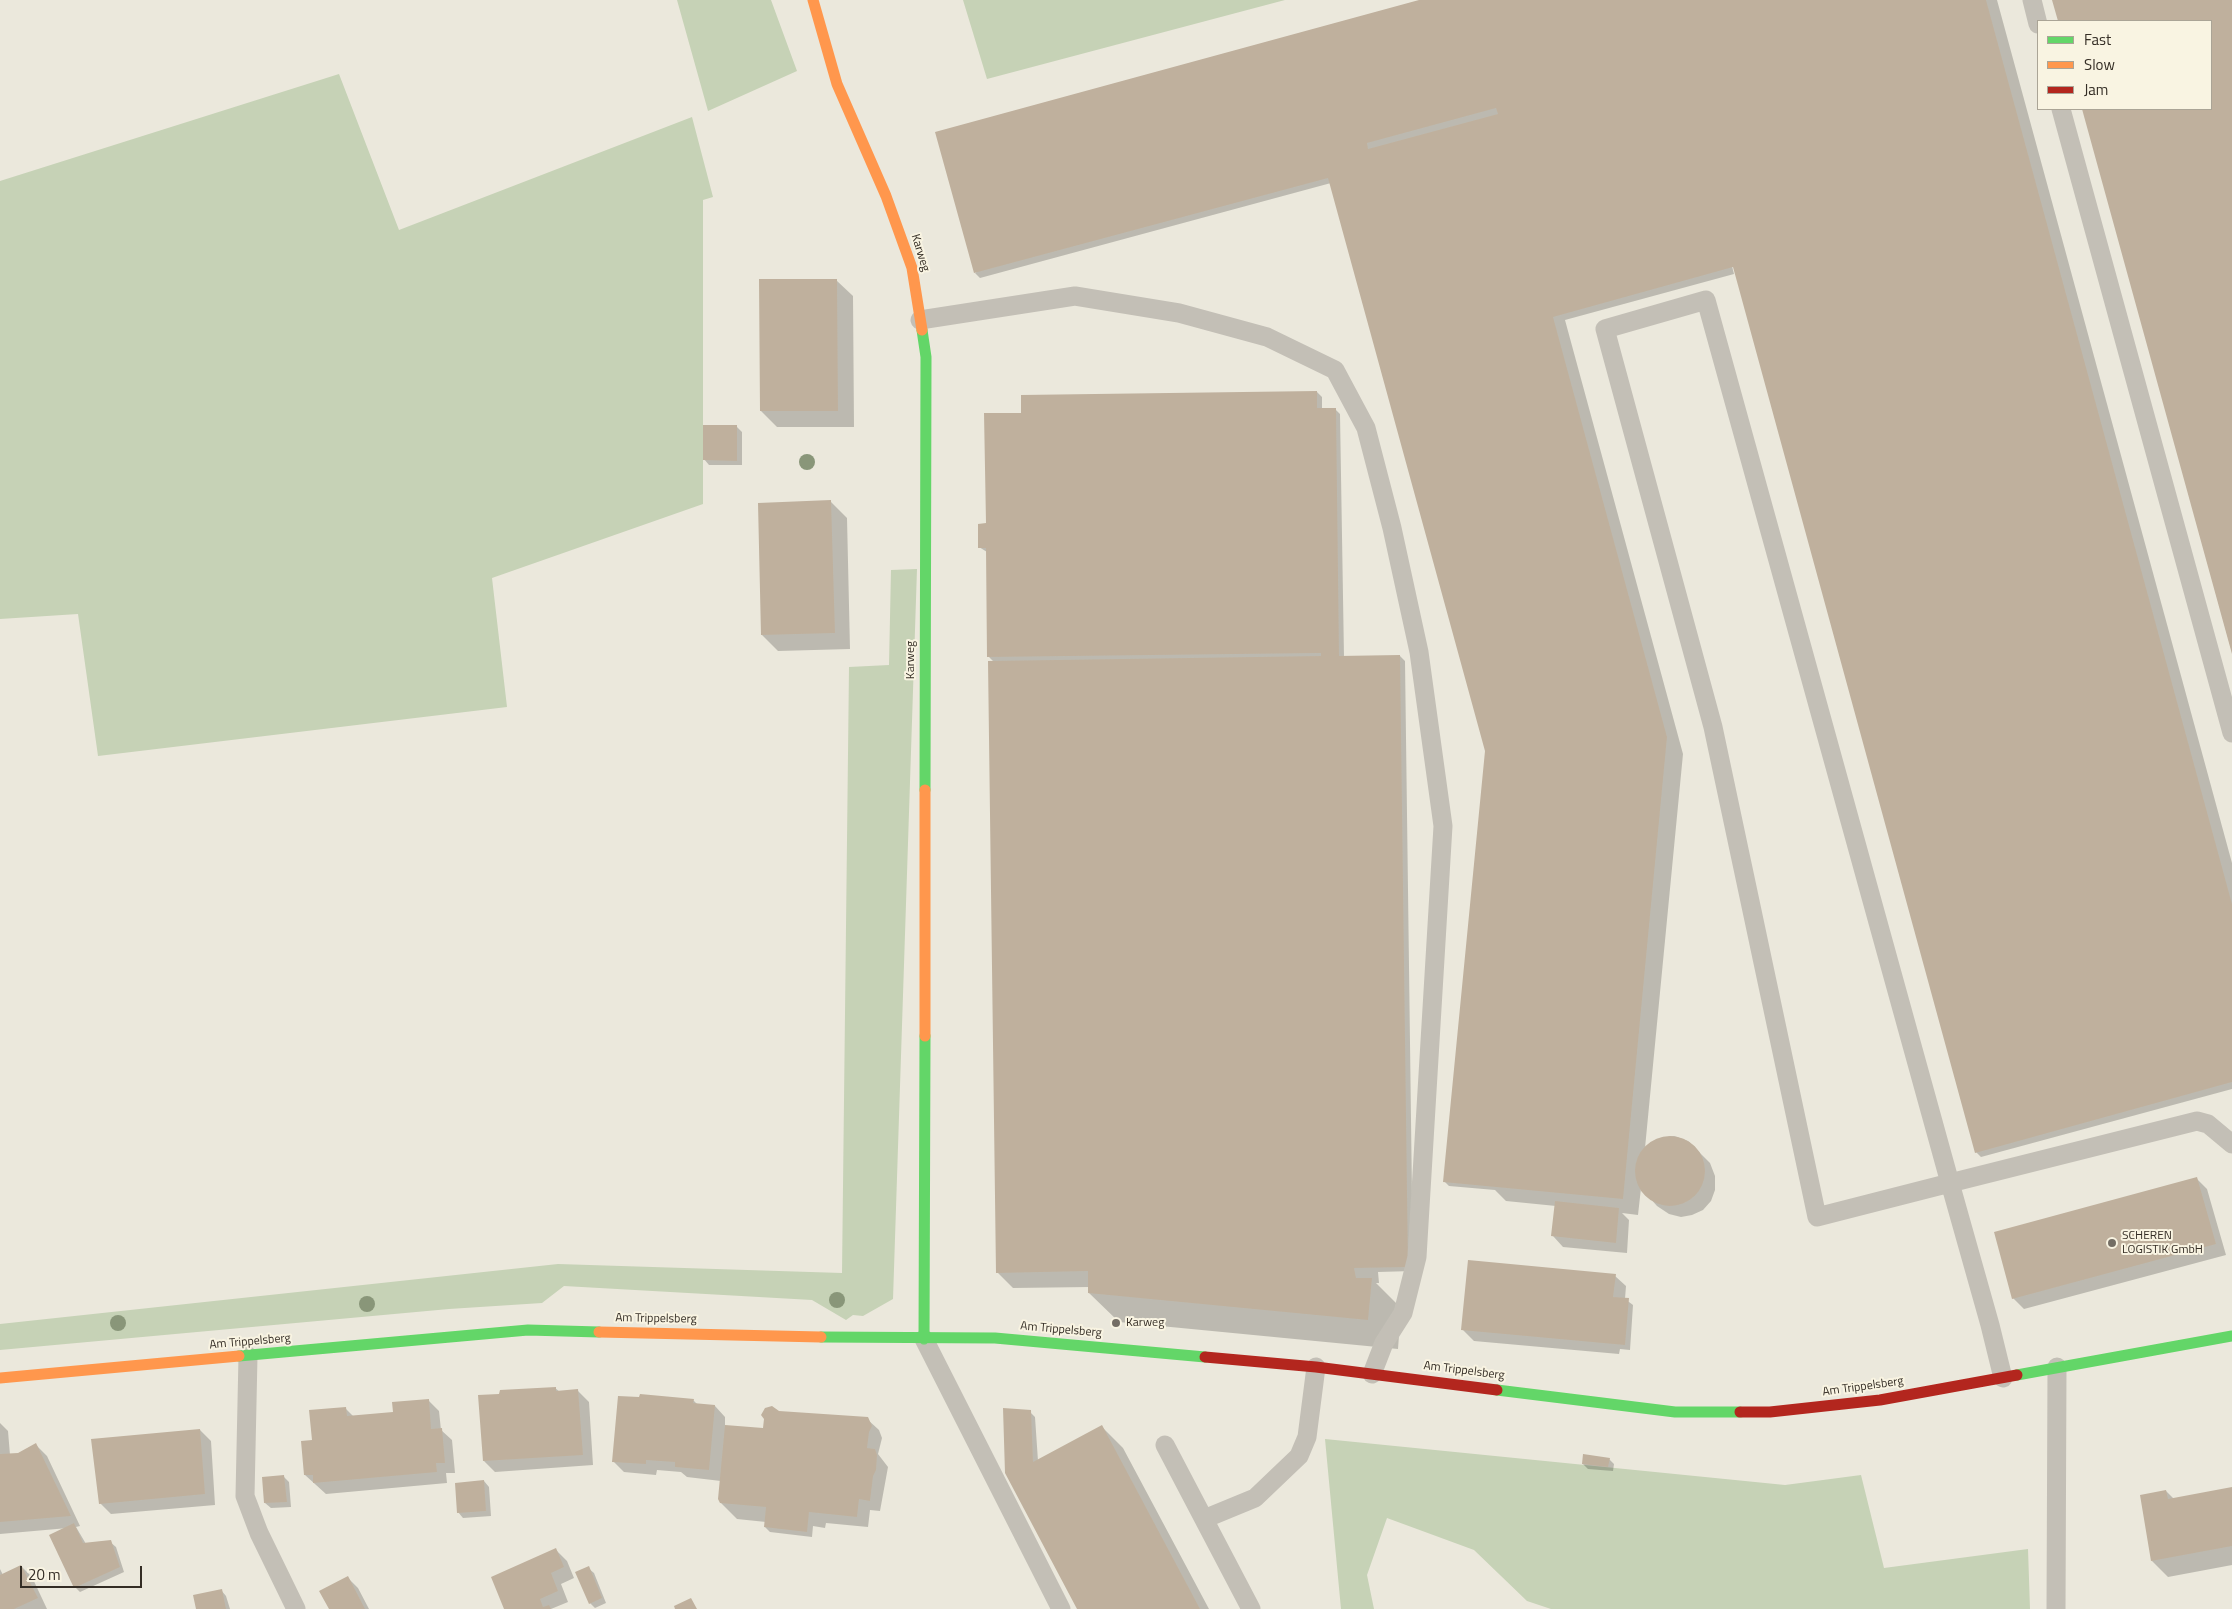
<!DOCTYPE html>
<html>
<head>
<meta charset="utf-8">
<style>
  body { margin:0 }
  #map { position:relative; width:2232px; height:1609px; overflow:hidden; background:#ebe8dc; font-family:"Titillium Web",sans-serif }
  canvas { display:block }
  .legend { position:absolute; left:2037px; top:20px; width:175px; height:90px; box-sizing:border-box; background:#f9f4e2; border:1px solid #aaa496; margin:0; padding:6px 9px; list-style:none; font-size:15px; color:#342d25 }
  .legend li { display:flex; align-items:center; gap:10px; height:25px }
  .legend b { width:25px; border:1px solid #aaa496 }
  .scale { position:absolute; left:20px; top:1566px; width:122px; height:22px; box-sizing:border-box; border:2px solid #342d25; border-top:0; padding-left:6px; font-size:15px; line-height:18px; white-space:nowrap; color:#342d25; -webkit-text-stroke:4px #f9f4e2; paint-order:stroke }
</style>
</head>
<body>
<div id="map">
<canvas width="2232" height="1609"></canvas>
<ul class="legend">
<li><b style="height:6px;background:#63d668"></b>Fast</li>
<li><b style="height:6px;background:#ff974d"></b>Slow</li>
<li><b style="height:6px;background:#b3261e"></b>Jam</li>
</ul>
<div class="scale">20 m</div>
</div>
<script>
const ctx = document.querySelector('canvas').getContext('2d');
ctx.lineJoin = 'round';
function fill(path, color) { ctx.fillStyle = color; ctx.fill(path, 'evenodd'); }
const toPath = rows => new Path2D(rows.map(r => 'M' + r).join(''));
function strokePath(path, color, width, dash) { ctx.strokeStyle = color; ctx.lineWidth = width; ctx.lineCap = dash ? 'butt' : 'round'; ctx.setLineDash(dash || []); ctx.stroke(path); }
function drawText(font, color, halo, rows, align = 'center') {
  ctx.font = font + ' "Titillium Web",sans-serif'; ctx.lineWidth = 4; ctx.setLineDash([]); ctx.textBaseline = 'middle'; ctx.strokeStyle = halo; ctx.fillStyle = color; for (const [text, x, y, turn = 0] of rows) {
    ctx.save(); ctx.translate(x, y); ctx.rotate((+turn || 0) * Math.PI / 180); ctx.textAlign = isNaN(turn) ? turn : align; if (halo) ctx.strokeText(text, 0, 0); ctx.fillText(text, 0, 0); ctx.restore();
  }
}
const green = toPath([
  [677,0,771,0,797,71,708,111],
  [963,0,1285,0,987,79],
  [339,74,399,230,692,117,713,197,703,200,703,504,492,578,507,707,98,756,78,614,0,619,0,181],
  [917,569,893,1299,863,1316,853,1315,846,1320,812,1300,564,1286,542,1303,449,1309,0,1350,0,1324,558,1264,842,1273,849,667,889,665,891,570],
  [1325,1439,1785,1485,1861,1475,1884,1568,2028,1549,2030,1609,1551,1609,1527,1601,1474,1550,1387,1518,1367,1575,1374,1609,1341,1609]
]);
const shadow = toPath([
  [1423,0,1997,0,2232,863,2232,1089,1981,1157,1976,1152,1728,243,1726,243,1734,274,1565,320,1683,754,1645,1148,1660,1138,1674,1136,1688,1141,1710,1163,1715,1176,1715,1190,1711,1201,1703,1210,1692,1215,1681,1217,1669,1214,1657,1206,1641,1188,1638,1215,1622,1213,1629,1220,1627,1253,1563,1247,1553,1236,1556,1206,1506,1201,1495,1190,1449,1186,1444,1181,1486,750,1331,183,980,278,975,273],
  [2053,0,2232,0,2232,652,2083,109,2211,109,2211,21,2059,21],
  [836,280,853,296,854,427,777,427,761,411],
  [1317,392,1322,397,1322,409,1335,409,1340,414,1344,657,1400,656,1405,661,1413,1271,1378,1272,1379,1283,1376,1283,1401,1308,1398,1349,1119,1322,1089,1293,1090,1287,1013,1288,997,1272,994,662,989,657,987,552,979,547,1022,414],
  [737,427,742,432,742,465,709,465,704,459],
  [830,501,847,518,850,649,778,651,762,635],
  [2196,1178,2207,1189,2226,1255,2024,1309,2013,1298],
  [1615,1276,1626,1286,1625,1299,1633,1305,1630,1350,1620,1349,1619,1354,1474,1341,1463,1330],
  [555,1388,560,1392,578,1391,589,1402,593,1465,495,1472,484,1461,501,1395],
  [693,1400,697,1404,715,1406,725,1417,725,1426,764,1429,778,1412,867,1419,879,1430,882,1438,878,1454,888,1467,880,1511,870,1510,868,1527,826,1523,825,1528,813,1526,812,1537,770,1532,765,1527,766,1522,737,1519,721,1503,721,1481,687,1477,681,1472,657,1470,656,1475,624,1472,613,1461],
  [429,1401,439,1411,441,1430,452,1440,455,1473,446,1473,447,1483,326,1494,305,1475,313,1441,346,1409,354,1417,395,1414],
  [1030,1412,1035,1417,1038,1461,1102,1427,1123,1448,1209,1609,1078,1609,1006,1472],
  [0,1423,8,1431,10,1455,18,1454,36,1445,47,1456,80,1526,76,1527,86,1544,110,1542,116,1547,124,1572,80,1592,75,1587,68,1528,0,1534],
  [200,1430,211,1441,215,1505,111,1514,100,1503],
  [1609,1459,1614,1464,1613,1471,1588,1469,1583,1464],
  [284,1477,289,1482,291,1507,271,1508,265,1503],
  [484,1481,489,1487,491,1516,463,1518,458,1512],
  [2232,1489,2232,1565,2168,1577,2152,1561,2166,1491,2174,1499],
  [556,1550,567,1561,574,1578,561,1584,568,1602,551,1609,506,1609],
  [21,1566,32,1577,47,1609,0,1609,0,1569,3,1575],
  [588,1568,594,1573,606,1603,595,1608,590,1603],
  [347,1577,358,1588,369,1609,330,1609],
  [221,1590,226,1596,230,1609,198,1609]
]);
const building = toPath([
  [1419,0,1986,0,2232,904,2232,1082,1975,1153,1733,267,1553,317,1667,737,1623,1199,1443,1182,1485,751,1328,178,974,273,935,132],
  [1496,108,1498,114,1368,149,1367,143],
  [2052,0,2232,0,2232,654,2082,109,2211,109,2211,21,2058,21],
  [759,279,837,279,838,411,760,411],
  [1317,391,1317,408,1336,408,1339,656,1400,655,1408,1267,1354,1268,1356,1278,1372,1278,1368,1320,1088,1293,1088,1271,996,1273,988,661,1321,656,1321,653,987,657,986,548,978,548,978,524,986,523,984,413,1021,413,1021,395],
  [703,425,737,425,737,461,703,460],
  [831,500,835,633,761,635,758,503],
  '1635 1171a35 35 0 1 1 70 0a35 35 0 1 1-70 0Z',
  [2197,1177,2216,1244,2012,1299,1994,1232],
  [1555,1201,1619,1208,1616,1243,1551,1236],
  [1468,1260,1616,1274,1613,1297,1629,1298,1625,1345,1461,1330],
  [556,1387,556,1391,578,1389,583,1455,483,1461,478,1395,499,1394,500,1390],
  [640,1394,694,1399,693,1403,715,1405,709,1470,675,1467,675,1462,646,1460,646,1464,612,1462,618,1396,639,1397],
  [429,1399,431,1429,442,1428,445,1463,436,1463,437,1472,313,1483,313,1475,304,1475,301,1441,312,1440,309,1410,346,1407,347,1416,393,1412,392,1402],
  [772,1406,779,1411,868,1417,872,1426,869,1432,867,1448,875,1449,877,1455,876,1470,873,1476,870,1501,859,1499,857,1517,809,1512,807,1532,764,1527,766,1507,720,1503,718,1499,725,1425,763,1428,764,1419,761,1415,765,1408],
  [1003,1408,1031,1410,1033,1462,1102,1425,1200,1609,1077,1609,1005,1473],
  [200,1429,205,1494,99,1504,91,1439],
  [36,1443,71,1516,0,1522,0,1454,18,1453],
  [1583,1454,1610,1458,1608,1467,1582,1464],
  [284,1475,287,1502,264,1503,262,1477],
  [484,1480,486,1511,457,1513,455,1483],
  [2232,1487,2232,1546,2151,1561,2140,1495,2166,1490,2168,1499],
  [74,1523,83,1543,111,1540,120,1567,74,1588,49,1535],
  [556,1548,564,1567,551,1573,558,1591,540,1599,543,1607,549,1605,551,1609,504,1609,491,1577],
  [21,1565,38,1598,14,1609,0,1609,0,1575],
  [589,1566,602,1598,589,1604,575,1572],
  [348,1576,365,1609,329,1609,319,1591],
  [222,1589,226,1609,196,1609,193,1595],
  [691,1598,697,1609,675,1609,674,1606]
]);
const lane = toPath([
  [2032,0,2038,24],
  [2061,109,2232,733],
  [920,320,1075,296,1179,313,1267,337,1335,370,1366,428,1392,528,1419,652,1443,826,1417,1257,1403,1313,1384,1343,1372,1374],
  [924,1339,1061,1609],
  [248,1356,245,1496,259,1533,296,1609],
  [2003,1378,1990,1325,1950,1183,1706,300,1605,329,1713,727,1817,1217,1950,1183,2197,1121,2208,1124,2232,1144],
  [1165,1445,1251,1609],
  [1204,1519,1255,1498,1299,1456,1307,1437,1316,1367],
  [2056,1609,2057,1367]
]);
const fast = toPath([
  [922,330,926,357,925,790],
  [821,1337,995,1338,1205,1357],
  [924,1339,925,1036],
  [239,1356,528,1330,599,1332],
  [2017,1375,2232,1336],
  [1497,1390,1675,1412,1740,1412]
]);
const slow = toPath([
  [813,0,837,84,886,196,912,268,922,330],
  [925,1036,925,790],
  [599,1332,821,1337],
  [0,1378,239,1356]
]);
const jam = toPath([
  [1205,1357,1316,1367,1497,1390],
  [1740,1412,1770,1412,1880,1400,2017,1375]
]);
const trees = [
  [807,462],
  [837,1300],
  [367,1304],
  [118,1323]
];
const markers = [
  [2112,1243,5,"#746e65"],
  [1116,1323,5,"#746e65"]
];
const streetNames = [
  ["Karweg",920,253,73],
  ["Karweg",911,660,-90],
  ["Am Trippelsberg",656,1319,1],
  ["Am Trippelsberg",1061,1330,5],
  ["Am Trippelsberg",250,1342,-5],
  ["Am Trippelsberg",1464,1371,7],
  ["Am Trippelsberg",1863,1387,-8]
];
const poiNames = [
  ["SCHEREN",2122,1236],
  ["LOGISTIK GmbH",2122,1250],
  ["Karweg",1126,1323]
];
fill(green, '#c6d2b6');
fill(shadow, '#0003');
fill(building, '#bfb09d');
strokePath(lane, '#c3bfb6', 19);
strokePath(fast, '#63d668', 11);
strokePath(slow, '#ff974d', 11);
strokePath(jam, '#b3261e', 11);
ctx.fillStyle = '#899679';
for (const [x, y] of trees) { ctx.beginPath(); ctx.arc(x, y, 8, 0, 2 * Math.PI); ctx.fill(); }
for (const [x, y, r, color] of markers) { const dot = new Path2D(); dot.arc(x, y, r, 0, 2 * Math.PI); ctx.fillStyle = color; ctx.fill(dot); strokePath(dot, '#f9f4e2', 2); }
drawText('12px', '#342d25', '#f9f4e2', streetNames);
drawText('12px', '#342d25', '#f9f4e2', poiNames, 'left');
</script>
</body>
</html>
